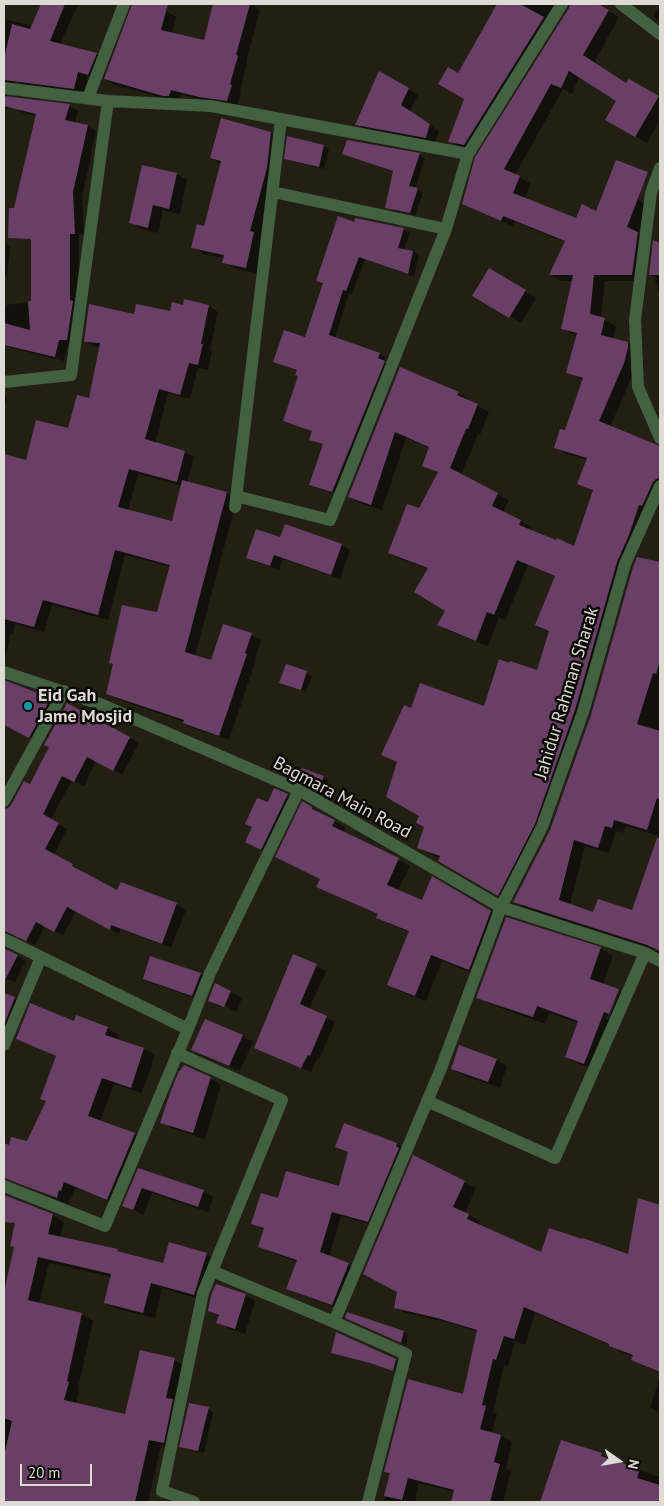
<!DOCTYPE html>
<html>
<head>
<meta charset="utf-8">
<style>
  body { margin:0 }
  #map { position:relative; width:664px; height:1506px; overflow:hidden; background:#231f13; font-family:"PT Sans",sans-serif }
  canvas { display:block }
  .frame { position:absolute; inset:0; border:5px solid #dddbd3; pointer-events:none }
  .north { position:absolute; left:594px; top:1436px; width:50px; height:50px; -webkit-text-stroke:4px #0a0905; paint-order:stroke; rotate:103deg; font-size:14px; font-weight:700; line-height:20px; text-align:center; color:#dddbd3 }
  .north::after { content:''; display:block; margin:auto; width:18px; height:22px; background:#dddbd3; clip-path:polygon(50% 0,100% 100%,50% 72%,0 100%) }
  .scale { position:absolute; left:20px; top:1464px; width:72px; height:22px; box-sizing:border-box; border:2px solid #dddbd3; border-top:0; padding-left:6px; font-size:15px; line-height:18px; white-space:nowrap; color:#dddbd3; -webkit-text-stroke:4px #0a0905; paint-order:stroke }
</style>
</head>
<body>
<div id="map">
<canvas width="664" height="1506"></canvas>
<div class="frame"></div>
<div class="north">N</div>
<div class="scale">20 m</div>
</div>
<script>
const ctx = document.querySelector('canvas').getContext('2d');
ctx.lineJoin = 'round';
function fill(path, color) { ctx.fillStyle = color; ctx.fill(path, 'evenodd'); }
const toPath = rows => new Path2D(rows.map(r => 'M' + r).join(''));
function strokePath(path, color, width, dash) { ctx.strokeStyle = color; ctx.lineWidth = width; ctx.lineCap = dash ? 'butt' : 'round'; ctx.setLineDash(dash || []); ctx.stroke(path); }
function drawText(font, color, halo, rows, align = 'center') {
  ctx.font = font + ' "PT Sans",sans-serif'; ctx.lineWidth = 5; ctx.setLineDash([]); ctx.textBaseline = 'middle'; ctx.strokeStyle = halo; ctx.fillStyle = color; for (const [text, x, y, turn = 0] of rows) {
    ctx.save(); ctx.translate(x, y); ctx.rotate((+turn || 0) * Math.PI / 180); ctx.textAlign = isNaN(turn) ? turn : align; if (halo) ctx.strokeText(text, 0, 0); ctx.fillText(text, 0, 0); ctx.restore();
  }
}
const shadow = toPath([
  [42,4,78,4,60,45,96,54,106,60,98,79,88,76,84,93,25,86,16,81,15,85,7,89,6,97,10,102,8,109,4,108,4,19,33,26],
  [133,4,147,4,166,11,176,17,172,34,205,41,215,4,249,4,260,10,246,62,247,62,240,91,241,92,237,106,210,102,181,94,179,101,174,101,115,85,105,79],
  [498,4,570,4,566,6,476,151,461,148,450,142,465,98,459,74],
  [571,4,596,4,619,17,594,63,627,84,629,80,660,99,660,119,647,143,607,119,618,100,580,76,572,94,563,89,515,175,531,184,525,198,576,219,597,213,621,185,648,207,638,233,649,240,644,281,605,281,601,318,616,326,613,339,627,343,639,349,635,370,610,427,660,447,660,498,628,568,509,901,440,861,441,858,430,854,419,848,426,827,398,763,382,755,412,710,485,707,538,671,550,632,536,625,556,577,528,565,505,620,499,617,488,646,449,631,438,624,447,610,429,569,400,559,389,553,420,509,438,473,423,465,430,448,406,438,382,510,360,503,349,497,400,369,458,393,469,399,468,401,489,412,480,435,478,434,461,475,509,500,503,512,532,527,530,531,575,548,594,491,579,483,588,460,567,454,556,447,566,432,583,380,568,373,577,336,562,329,573,281,561,281,550,275,565,242,515,222,513,226,475,210,463,203,570,9],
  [660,4,660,21,653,16],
  [380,73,418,95,410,111,439,131,435,142,366,130,357,124],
  [69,106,78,111,75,123,88,126,96,131,82,197,84,235,79,233,78,305,76,345,68,344,64,361,4,346,4,305,33,302,37,116,23,113,14,107],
  [271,133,282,140,277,174,260,237,264,239,257,274,234,268,223,262,224,258,203,254,193,247,205,227,222,164,212,158],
  [348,141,420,155,425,158,415,189,423,192,415,215,392,210,387,207,394,172,344,154],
  [324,146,329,149,324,169,291,161,286,158],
  [143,167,177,174,187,180,180,214,163,210,158,233,141,229,131,223],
  [356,219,404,230,410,233,404,250,413,252,419,255,414,277,365,259,352,294,349,293,335,338,379,354,385,357,384,362,390,366,339,495,317,488,311,484,324,445,311,439,318,432,289,422,289,424,284,421,299,376,298,371,275,362,305,338,324,284,318,280,355,224],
  [660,241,660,296,654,277,650,275],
  [4,243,10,246,7,276,4,275],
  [501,276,536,298,521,323,474,295],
  [184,306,209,306,218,312,210,350,212,351,208,370,198,368,190,399,168,393,155,444,184,452,194,457,187,483,227,493,237,499,195,656,212,661,251,635,261,640,255,660,256,660,229,740,194,728,185,722,117,699,108,694,158,613,171,567,125,555,108,620,52,605,44,632,15,624,13,634,11,633,4,663,4,456,27,461,69,429,90,400,100,347,95,347,85,341,135,316,171,312],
  [138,474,182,486,173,522,128,511],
  [4,395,7,397,4,410],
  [286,526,342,545,350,550,340,579,283,559,279,570,256,562,247,557,281,538],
  [638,559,660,563,660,829,658,836,626,826,623,833,616,831,609,853,585,846,570,905,594,913,635,915,655,888,660,890,660,951,525,908,514,902,551,830,592,715],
  [286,666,312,676,306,692,281,682],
  [4,680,8,683,50,699,60,705,40,742,4,725],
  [67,704,139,743,122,775,96,761,84,786,72,780,51,819,67,829,54,855,81,870,81,872,117,891,121,883,177,904,186,910,171,948,120,929,119,934,76,911,63,936,45,926,35,945,18,936,9,936,4,945,6,950,26,961,15,982,4,978,4,781,14,787,4,806,5,809,8,809,31,786,50,747],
  [323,777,328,780,323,793,299,780],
  [287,795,298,801,271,855,246,842,253,827,268,804],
  [303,803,346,828,343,833,410,866,398,891,422,901,432,878,502,918,480,976,442,961,426,1001,400,991,389,984,410,932,389,924,378,917,379,915,329,892,321,879,288,863],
  [507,919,601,949,613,956,603,985,619,991,617,991,606,1019,608,1020,620,991,631,998,597,1070,579,1064,567,1057,578,1023,549,1013,545,1024,490,1004,478,997],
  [294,955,326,971,309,1009,335,1022,319,1060,317,1059,311,1072,264,1052],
  [151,958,201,974,209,979,201,1000,152,983,144,978],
  [231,992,242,998,236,1012,220,1007,209,1001],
  [220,1004,230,1008,230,1010,220,1007],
  [4,994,26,1005,4,1052],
  [74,1023,107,1028,119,1035,117,1040,143,1049,155,1055,142,1093,114,1084,100,1122,135,1134,146,1140,119,1205,75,1187,72,1197,70,1196,68,1204,37,1191,27,1185,4,1179,4,1161,39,1176,47,1101,57,1057,28,1044,17,1038],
  [242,1036,253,1042,240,1071,203,1056,192,1050],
  [496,1060,507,1066,500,1088,463,1075,452,1069],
  [210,1078,221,1085,205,1139,173,1129,162,1122],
  [397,1144,405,1149,377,1226,341,1216,329,1257,348,1264,357,1269,341,1309,296,1293,287,1288,298,1262,268,1251,259,1246,265,1230,253,1224,279,1199,340,1187,349,1153,336,1147],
  [139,1169,203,1191,213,1197,208,1212,152,1193,143,1215,124,1205],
  [464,1182,476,1188,465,1213,480,1221,478,1226,542,1254,629,1256,639,1200,660,1206,660,1373,644,1366,633,1360,634,1357,621,1352,610,1345,535,1313,525,1345,515,1341,508,1366,504,1365,493,1412,497,1414,492,1433,501,1436,512,1442,506,1468,511,1471,503,1502,453,1502,455,1492,419,1483,415,1502,384,1502,391,1474,386,1471,464,1395,478,1332,450,1323,406,1313,395,1307],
  [52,1215,64,1222,60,1238,117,1251,123,1254,164,1264,206,1254,217,1261,206,1301,162,1288,155,1318,117,1309,105,1303,112,1277,49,1263,39,1304,82,1314,93,1321,78,1388,79,1389,76,1404,126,1416,174,1360,185,1366,175,1449,161,1445,148,1502,4,1502,4,1289,6,1289],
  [245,1295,255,1301,245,1334,228,1328,218,1322,220,1317,209,1311],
  [351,1320,403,1332,408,1335,406,1345],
  [337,1333,401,1363,399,1373,376,1365,338,1355,332,1352],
  [660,1377,660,1413,650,1407],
  [208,1409,213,1412,204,1453,186,1449,181,1446],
  [562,1442,601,1454,612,1461,660,1477,660,1502,542,1502]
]);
const building = toPath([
  [41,4,65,4,50,41,97,53,88,75,78,72,74,89,4,80,4,59,12,24,30,29],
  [132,4,168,4,161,30,204,40,213,4,250,4,236,55,238,56,230,84,232,85,227,101,199,97,171,90,169,96,163,96,104,79],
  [497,4,520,4,544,17,464,145,448,142,464,99,438,84,448,67,458,73],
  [570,4,598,4,609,10,583,55,626,83,629,79,659,96,635,137,605,120,616,101,569,71,561,88,551,84,504,169,520,176,513,193,576,218,582,204,596,211,616,160,648,172,627,227,638,232,632,275,594,275,590,314,605,318,601,335,628,342,628,348,624,363,599,421,660,446,660,478,656,479,653,482,642,506,639,505,629,535,617,562,575,710,535,824,498,896,438,861,440,856,417,848,424,827,416,823,419,816,386,797,397,762,381,755,404,705,411,708,420,683,484,706,499,659,509,663,510,661,537,670,549,631,535,625,555,576,517,560,494,615,487,612,476,641,437,625,445,611,414,592,428,568,388,553,407,504,419,508,438,472,422,466,429,447,395,432,371,505,348,497,400,367,459,392,457,395,478,404,468,429,466,429,450,468,498,493,492,506,521,520,519,525,556,540,557,538,574,546,593,490,577,484,587,458,554,448,560,429,565,430,583,378,566,373,577,333,561,329,573,275,549,275,565,241,503,216,501,221,462,204,475,157,569,8],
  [379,71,409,88,401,105,430,124,426,138,355,125],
  [4,96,70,104,65,120,88,125,73,192,75,234,70,234,70,300,73,301,67,340,59,340,55,357,4,345,4,323,30,330,28,301,31,301,31,239,8,238,9,208,14,208,36,114,4,106],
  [221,118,271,132,267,168,250,231,254,232,246,268,222,263,224,255,191,248,197,224,204,226,221,161,210,158],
  [287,136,324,145,319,167,284,159],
  [347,140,420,153,409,186,418,188,410,213,385,208,393,171,342,154],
  [142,165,177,173,169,209,153,205,148,228,129,223],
  [338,216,354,222,355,218,404,228,398,248,413,251,408,274,359,257,346,291,343,290,329,335,380,353,378,358,385,361,332,492,309,485,323,444,309,440,312,431,283,421,298,376,295,375,297,370,273,362,284,330,305,337,323,283,316,281],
  [653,240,660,243,660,275,649,275],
  [489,268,526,290,509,318,472,296],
  [184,299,209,305,201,344,203,344,198,365,189,363,180,395,159,389,145,439,185,451,177,482,129,469,118,507,172,521,182,480,227,492,185,652,211,660,223,624,252,633,245,653,247,654,219,736,183,723,184,720,106,694,113,664,109,663,122,605,157,612,170,565,115,550,98,615,43,600,34,627,4,619,4,454,26,460,36,420,68,428,77,395,89,398,100,343,84,342,89,304,134,314,136,304,170,311,172,302,183,305],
  [285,524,342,544,331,575,274,555,270,566,246,558,256,529,280,537],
  [637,557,660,562,660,660,656,674,653,673,637,724,660,731,660,800,657,798,647,830,614,820,612,828,605,826,598,848,574,840,559,900,593,912,598,899,632,910,657,838,660,838,660,951,647,945,513,902,550,830,591,715,633,567],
  [286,664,307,671,301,690,279,683],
  [4,680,51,698,29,738,4,725],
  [67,703,130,737,113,771,87,757,74,782,62,776,43,814,59,823,45,849,73,864,72,866,117,890,121,882,177,903,162,944,111,925,110,930,67,907,54,932,36,922,26,941,4,931,4,809,8,808,11,805,24,781,30,784,49,747,44,745],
  [302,768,324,776,318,792,297,780],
  [274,788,288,794,261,850,245,842,252,827,245,824,257,798,268,802],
  [302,801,312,807,312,809,335,820,332,826,399,858,387,885,422,900,432,876,491,911,469,970,431,955,415,996,387,985,409,931,376,918,378,914,316,887,320,879,275,857],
  [506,917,601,947,590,979,619,989,609,1014,604,1012,584,1064,565,1057,578,1021,537,1006,533,1017,476,998],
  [4,948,18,955,4,982],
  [293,954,317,964,300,1004,327,1016,310,1056,308,1055,301,1068,254,1048],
  [150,956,201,973,192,996,143,979],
  [215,983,231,991,224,1007,208,1001],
  [4,993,15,997,4,1025],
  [30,1003,74,1021,76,1015,108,1027,105,1035,144,1048,131,1088,102,1078,88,1116,135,1133,107,1200,64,1182,61,1191,59,1190,57,1198,4,1178,4,1143,9,1145,11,1137,27,1141,46,1101,40,1099,56,1056,16,1039],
  [205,1019,243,1035,229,1066,191,1050],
  [459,1045,497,1059,488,1082,451,1069],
  [184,1065,211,1077,193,1133,160,1123,170,1093,179,1071,180,1071],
  [344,1123,397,1143,396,1146,399,1148,368,1222,332,1212,320,1252,349,1263,332,1305,286,1289,297,1260,258,1247,264,1228,251,1224,261,1193,278,1198,286,1171,339,1186,348,1152,335,1147],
  [413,1155,465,1181,453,1207,469,1214,467,1219,541,1252,549,1228,582,1239,583,1238,628,1254,638,1198,660,1205,660,1372,631,1360,633,1355,609,1346,609,1344,524,1307,514,1339,504,1336,496,1360,493,1359,482,1405,486,1406,480,1429,501,1435,494,1462,500,1464,490,1502,451,1502,454,1490,408,1478,402,1500,384,1496,390,1473,384,1472,408,1379,463,1394,477,1330,437,1318,394,1308,397,1292,363,1274],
  [138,1168,204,1190,198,1207,142,1188,133,1210,122,1206],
  [4,1195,53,1214,48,1234,118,1249,117,1251,163,1263,169,1242,207,1253,194,1295,151,1283,143,1313,104,1303,111,1274,38,1257,28,1300,82,1313,67,1381,69,1382,64,1400,125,1414,140,1350,175,1358,166,1398,173,1399,164,1443,149,1440,135,1502,4,1502,4,1456,12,1421,4,1418,4,1292,14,1247,10,1246,15,1223,4,1222],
  [216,1284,246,1294,235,1329,216,1323,219,1315,208,1311,211,1295],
  [347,1312,404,1331,401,1343,345,1318],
  [336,1332,396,1359,393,1371,370,1363,331,1353],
  [189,1403,209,1407,198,1451,179,1447],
  [561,1440,602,1453,601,1456,640,1469,637,1478,660,1485,660,1502,540,1502]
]);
const minor = toPath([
  [621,4,660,34],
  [4,88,108,101,211,106,468,154,562,4],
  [88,98,124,4],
  [660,168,651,193,635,320,638,387,660,438],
  [273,192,446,229],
  [4,382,71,375,108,101],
  [236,496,330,520,446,229,468,154],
  [235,507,281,119],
  [4,672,100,704,299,790,501,907,645,953,660,961],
  [4,801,64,691],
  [4,939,188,1029],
  [4,1045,41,957],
  [177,1053,282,1100,203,1293,162,1491,194,1502],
  [427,1101,555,1158,645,953],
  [4,1186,105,1226,188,1029,210,973,299,790],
  [212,1271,334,1322],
  [368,1502,406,1354,334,1322,440,1071,501,907,542,827,583,712,625,564,660,486]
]);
const markers = [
  [28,706,5,"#0f9aa8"]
];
const streetNames = [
  ["Jahidur Rahman Sharak",567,693,-73],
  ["Bagmara Main Road",342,798,28]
];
const poiNames = [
  ["Eid Gah",38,696],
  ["Jame Mosjid",38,717]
];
fill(shadow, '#0007');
fill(building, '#693f67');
strokePath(minor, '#416140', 12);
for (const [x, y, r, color] of markers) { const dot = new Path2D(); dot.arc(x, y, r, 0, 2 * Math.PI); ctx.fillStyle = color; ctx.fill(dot); strokePath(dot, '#0a0905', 2); }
drawText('18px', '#dddbd3', '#0a0905', streetNames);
drawText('bold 18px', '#dddbd3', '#0a0905', poiNames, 'left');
</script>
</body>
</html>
